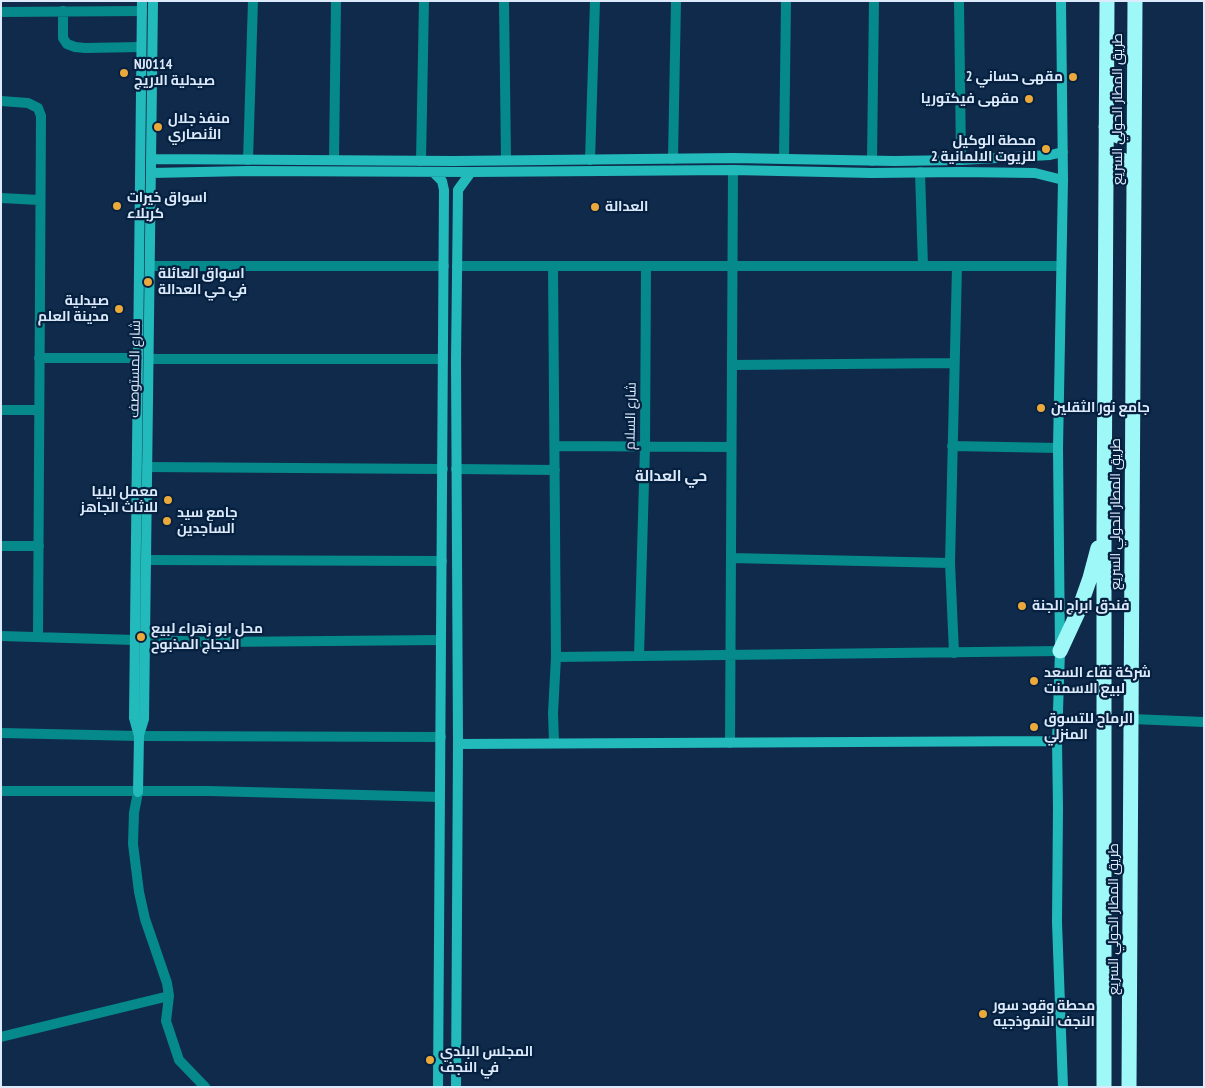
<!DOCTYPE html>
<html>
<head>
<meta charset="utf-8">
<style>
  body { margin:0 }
  #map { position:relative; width:1205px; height:1088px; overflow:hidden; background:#102a4b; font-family:"PT Sans Narrow",sans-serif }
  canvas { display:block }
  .frame { position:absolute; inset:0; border:2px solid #dceafb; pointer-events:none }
</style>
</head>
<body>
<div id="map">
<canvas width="1205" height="1088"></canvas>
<div class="frame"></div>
</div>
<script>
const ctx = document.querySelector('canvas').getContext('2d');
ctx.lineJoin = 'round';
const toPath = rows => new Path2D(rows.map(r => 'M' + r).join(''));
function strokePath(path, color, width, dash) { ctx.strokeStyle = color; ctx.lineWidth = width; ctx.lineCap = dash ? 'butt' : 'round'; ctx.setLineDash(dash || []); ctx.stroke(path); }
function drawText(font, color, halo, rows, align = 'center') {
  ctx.font = font + ' "PT Sans Narrow",Cairo,sans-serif'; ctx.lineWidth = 4.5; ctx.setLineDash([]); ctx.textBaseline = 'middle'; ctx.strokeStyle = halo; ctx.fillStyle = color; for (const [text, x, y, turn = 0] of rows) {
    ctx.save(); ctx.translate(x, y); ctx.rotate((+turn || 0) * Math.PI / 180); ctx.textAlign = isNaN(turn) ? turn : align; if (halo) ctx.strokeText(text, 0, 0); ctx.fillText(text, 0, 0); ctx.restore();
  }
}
const street = toPath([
  [504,1,506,160],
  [959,1,961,160],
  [63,11,63,38,67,44,75,47,85,48,141,47],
  [1,12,142,11],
  [1,101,28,103,38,108,41,116,38,637],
  [673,159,676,1],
  [784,159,786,1],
  [248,160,253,1],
  [334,160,336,1],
  [590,160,595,1],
  [421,161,424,1],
  [872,161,874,1],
  [920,172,923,266],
  [1,198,39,200],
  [150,266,444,266],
  [457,266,1061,266],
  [553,266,556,657,553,713,554,742],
  [39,358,138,358],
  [149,359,443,359],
  [732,365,954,363],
  [1,410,39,410],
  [555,446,731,447],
  [952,446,1058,448],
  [147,467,443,469],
  [456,469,555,470],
  [1,546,39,546],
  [731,558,950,563],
  [146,560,442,561],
  [1,636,135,640],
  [145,640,217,642,441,640],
  [954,653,950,563,957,266],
  [639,656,645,447,646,266],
  [556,657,1060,651],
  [1132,719,1204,722],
  [1,733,139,736,441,737],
  [730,743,733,170],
  [1,791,209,791,440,797],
  [138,792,134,813,133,844,139,892,145,919,167,983,169,996,166,1021,179,1060,205,1087],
  [1,1037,169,996]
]);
const secondary = toPath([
  [1061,1,1063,180,1058,448,1060,651,1057,741,1058,808,1057,922,1063,1087],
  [151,159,453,161,733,158,894,161,961,160,1050,155,1063,152],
  [151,173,248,171,471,172,733,170,872,173,961,172,1035,173,1063,180],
  [434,173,442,181,444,190,438,1087],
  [139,735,144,719,153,1],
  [458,744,1057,741],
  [138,792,139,736,134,718,142,1],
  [456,1087,458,744,456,361,458,190,471,172]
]);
const highway = toPath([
  [1106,127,1111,133,1121,137,1129,135,1134,129],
  [1106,168,1114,162,1122,160,1129,163,1134,168],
  [1060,651,1078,612,1090,578,1098,548],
  [1104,1087,1104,528,1107,1],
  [1129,1087,1135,1]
]);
const markers = [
  [124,73,5,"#eca93b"],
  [1073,77,5,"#eca93b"],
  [1029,99,5,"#eca93b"],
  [158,127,5,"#eca93b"],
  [1046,149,5,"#eca93b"],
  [117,206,5,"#eca93b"],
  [595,207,5,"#eca93b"],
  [148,282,5,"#eca93b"],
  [119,309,5,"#eca93b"],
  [1041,408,5,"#eca93b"],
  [168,500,5,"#eca93b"],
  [167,521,5,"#eca93b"],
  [1022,606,5,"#eca93b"],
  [141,637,5,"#eca93b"],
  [1034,681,5,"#eca93b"],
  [1034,727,5,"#eca93b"],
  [983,1014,5,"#eca93b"],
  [430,1060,5,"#eca93b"]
];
const poiNames = [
  ["NJ0114",134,65],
  ["صيدلية الاريج",134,81],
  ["مقهى حساني 2",1063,77,"right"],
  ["مقهى فيكتوريا",1019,99,"right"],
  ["منفذ جلال",168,119],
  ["الأنصاري",168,135],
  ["محطة الوكيل",1036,141,"right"],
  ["للزيوت الالمانية 2",1036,157,"right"],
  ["اسواق خيرات",127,198],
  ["كربلاء",127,214],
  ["العدالة",605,207],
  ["اسواق العائلة",158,274],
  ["في حي العدالة",158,290],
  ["صيدلية",109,301,"right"],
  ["مدينة العلم",109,317,"right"],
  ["جامع نور الثقلين",1051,408],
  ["معمل ايليا",158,492,"right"],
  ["للاثاث الجاهز",158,508,"right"],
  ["جامع سيد",177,513],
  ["الساجدين",177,529],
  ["فندق ابراج الجنة",1032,606],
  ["محل ابو زهراء لبيع",151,629],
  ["الدجاج المذبوح",151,645],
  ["شركة نقاء السعد",1044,673],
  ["لبيع الاسمنت",1044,689],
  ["الرماح للتسوق",1044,719],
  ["المنزلي",1044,735],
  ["محطة وقود سور",993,1006],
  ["النجف النموذجيه",993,1022],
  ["المجلس البلدي",440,1052],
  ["في النجف",440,1068]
];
const streetNames = [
  ["طريق المطار الحولي السريع",1118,109,-90],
  ["شارع المستوصف",135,369,-89],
  ["شارع السلام",631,416,-89],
  ["طريق المطار الحولي السريع",1116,514,-90],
  ["طريق المطار الحولي السريع",1114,919,-90]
];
const neighbourhoodNames = [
  ["حي العدالة",671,477]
];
strokePath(street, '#06898a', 10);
strokePath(secondary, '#23babb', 10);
strokePath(highway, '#9ef8f7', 15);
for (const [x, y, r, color] of markers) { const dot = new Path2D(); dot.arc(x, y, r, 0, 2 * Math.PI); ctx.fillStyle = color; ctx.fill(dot); strokePath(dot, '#062040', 2); }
drawText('bold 14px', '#dceafb', '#062040', poiNames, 'left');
drawText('14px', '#dceafb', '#062040', streetNames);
drawText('bold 15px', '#dceafb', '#062040', neighbourhoodNames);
</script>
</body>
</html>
